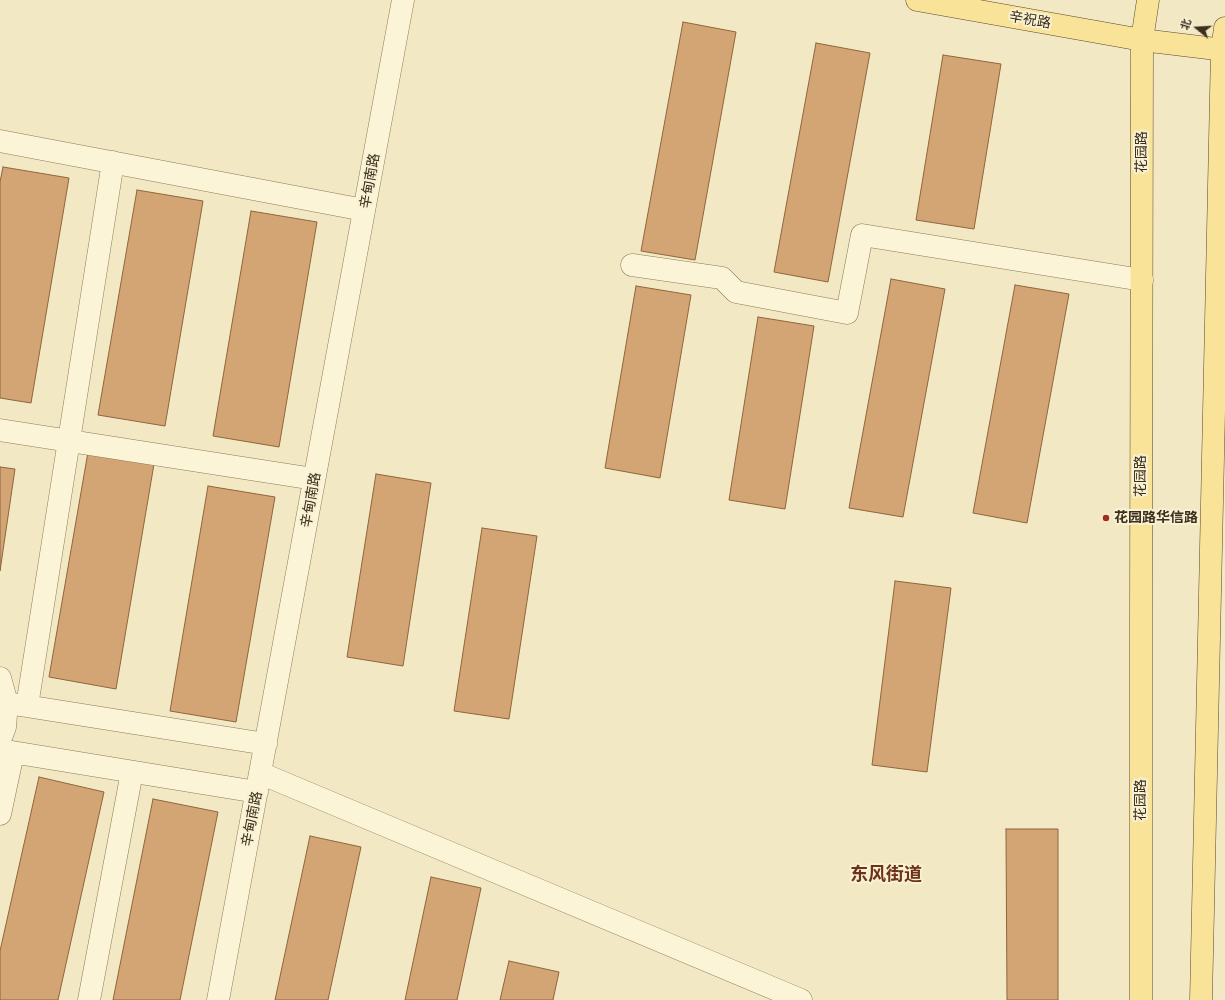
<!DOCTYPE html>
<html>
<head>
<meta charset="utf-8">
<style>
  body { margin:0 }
  #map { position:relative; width:1225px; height:1000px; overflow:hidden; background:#f2e8c3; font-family:"Crimson Pro","Noto Sans SC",serif }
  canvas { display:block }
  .north { position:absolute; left:1177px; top:8px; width:40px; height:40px; -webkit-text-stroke:3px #f8f1d3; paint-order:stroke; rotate:288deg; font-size:11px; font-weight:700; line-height:16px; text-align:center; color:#3d2f1d }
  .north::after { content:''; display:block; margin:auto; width:14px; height:18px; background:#3d2f1d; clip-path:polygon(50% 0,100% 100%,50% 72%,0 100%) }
</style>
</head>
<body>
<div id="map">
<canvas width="1225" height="1000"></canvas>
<div class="north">北</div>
</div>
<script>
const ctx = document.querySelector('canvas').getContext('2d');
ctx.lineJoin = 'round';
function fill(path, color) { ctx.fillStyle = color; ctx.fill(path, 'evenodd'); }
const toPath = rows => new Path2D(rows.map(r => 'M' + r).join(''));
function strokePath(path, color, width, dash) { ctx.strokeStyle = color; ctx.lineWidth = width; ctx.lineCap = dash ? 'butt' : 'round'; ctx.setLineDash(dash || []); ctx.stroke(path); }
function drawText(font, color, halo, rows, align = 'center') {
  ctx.font = font + ' "Crimson Pro","Noto Sans SC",serif'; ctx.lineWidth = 4; ctx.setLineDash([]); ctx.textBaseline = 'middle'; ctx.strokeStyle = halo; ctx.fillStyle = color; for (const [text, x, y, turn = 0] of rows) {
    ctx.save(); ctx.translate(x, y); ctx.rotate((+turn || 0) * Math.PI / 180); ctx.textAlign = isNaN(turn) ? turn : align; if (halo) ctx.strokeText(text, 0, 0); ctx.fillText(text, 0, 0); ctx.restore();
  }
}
const building = toPath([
  [683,22,736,32,695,260,641,251,683,22],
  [816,43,870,53,828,282,774,272,816,43],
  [943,55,1001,64,974,229,916,220,943,55],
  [3,167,69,178,31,403,0,398,0,182,3,167],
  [137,190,203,201,165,426,98,415,137,190],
  [251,211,317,222,279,447,213,436,251,211],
  [891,279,945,289,903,517,849,508,891,279],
  [1015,285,1069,294,1027,523,973,513,1015,285],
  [636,286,691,295,660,478,605,468,636,286],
  [758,317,814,326,785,509,729,500,758,317],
  [88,452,154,464,116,689,49,677,88,452],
  [0,467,15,469,0,571,0,467],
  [376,474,431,483,403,666,347,657,376,474],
  [208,486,275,497,236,722,170,711,208,486],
  [482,528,537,536,509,719,454,711,482,528],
  [895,581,951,588,927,772,872,765,895,581],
  [39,777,104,792,58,1000,0,1000,0,951,39,777],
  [153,799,218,812,180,1000,113,1000,153,799],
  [1006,829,1058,829,1058,1000,1007,1000,1006,829],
  [310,836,361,847,328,1000,275,1000,310,836],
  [431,877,481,888,457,1000,405,1000,431,877],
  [509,961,559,972,553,1000,500,1000,509,961]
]);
const minor = toPath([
  [0,141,364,210],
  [632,265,722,278,736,292,847,313,862,235,1142,280],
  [0,430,314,479],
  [0,678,7,703,5,727,0,740],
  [7,703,266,744],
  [27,706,113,162],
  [0,750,257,792],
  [260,773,801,1000],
  [0,814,13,753],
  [89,1000,132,772],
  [218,1000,403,0]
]);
const major = toPath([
  [917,0,1142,40,1225,50],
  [1141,1000,1141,617,1142,40,1148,0],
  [1201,1000,1222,50,1225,28]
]);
const markers = [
  [1106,518,4,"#a22e22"]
];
const streetNames = [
  ["辛祝路",1030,20,10],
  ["花园路",1142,152,-90],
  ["辛甸南路",370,181,-80],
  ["花园路",1141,476,-90],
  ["辛甸南路",311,500,-80],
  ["花园路",1141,800,-90],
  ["辛甸南路",252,819,-79]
];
const poiNames = [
  ["花园路华信路",1114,518]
];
const districtNames = [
  ["东风街道",886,874]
];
fill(building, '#d3a575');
strokePath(building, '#8f653b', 1);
strokePath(minor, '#8e7a58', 23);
strokePath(major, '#5b472c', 23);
strokePath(minor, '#fcf4d7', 22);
strokePath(major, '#f8e398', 22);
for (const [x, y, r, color] of markers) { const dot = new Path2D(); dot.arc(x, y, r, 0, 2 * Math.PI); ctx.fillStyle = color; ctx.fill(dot); strokePath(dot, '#f8f1d3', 1.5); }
drawText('14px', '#3d2f1d', '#f8f1d3', streetNames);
drawText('bold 14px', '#3d2f1d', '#f8f1d3', poiNames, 'left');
drawText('bold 18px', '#6d3219', '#f8f1d3', districtNames);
</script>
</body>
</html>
